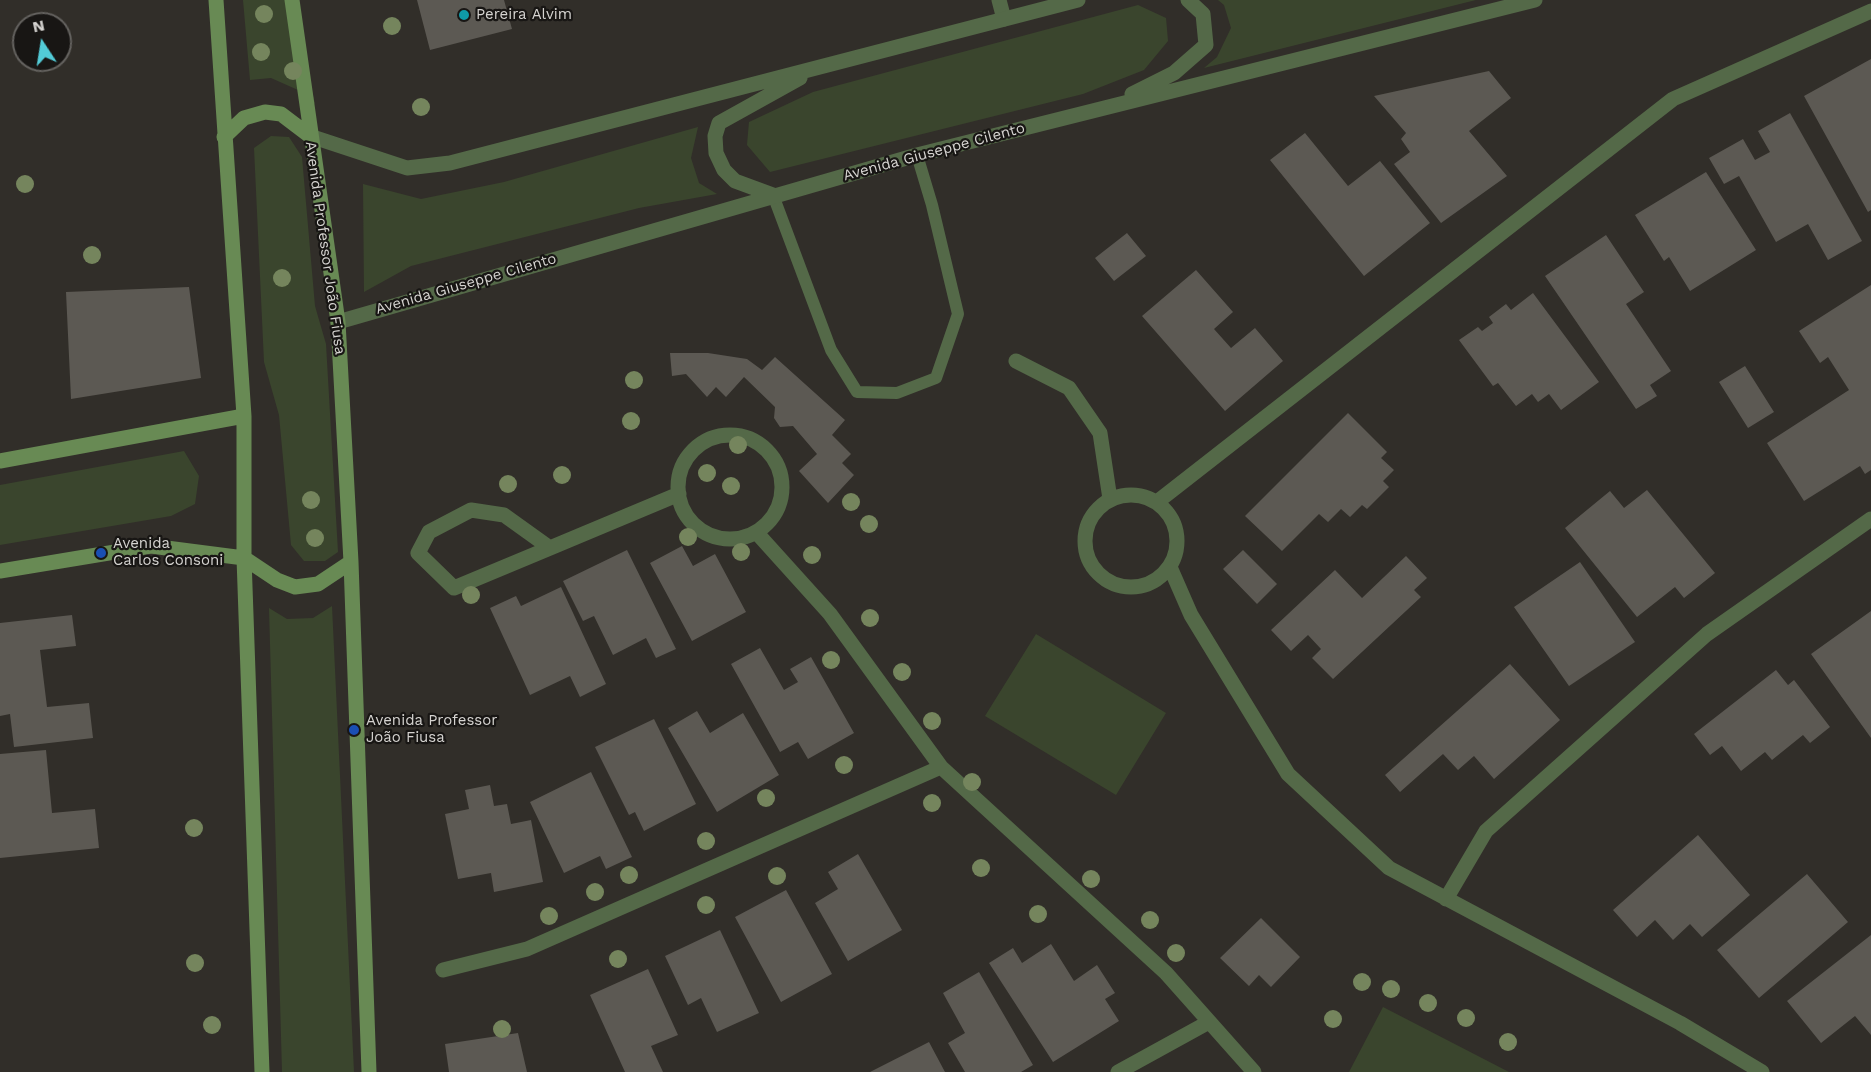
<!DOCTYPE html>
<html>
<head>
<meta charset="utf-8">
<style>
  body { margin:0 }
  #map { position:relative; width:1871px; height:1072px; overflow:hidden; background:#312e29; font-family:"Work Sans",sans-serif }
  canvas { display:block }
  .north { position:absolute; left:12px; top:12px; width:60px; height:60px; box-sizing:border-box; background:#181614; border:2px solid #64625f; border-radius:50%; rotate:348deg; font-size:16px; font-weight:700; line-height:24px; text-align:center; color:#d5d3d0 }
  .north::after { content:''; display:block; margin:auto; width:21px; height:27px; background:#52cbd7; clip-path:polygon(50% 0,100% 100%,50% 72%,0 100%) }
</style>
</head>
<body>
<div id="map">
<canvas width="1871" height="1072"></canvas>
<div class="north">N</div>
</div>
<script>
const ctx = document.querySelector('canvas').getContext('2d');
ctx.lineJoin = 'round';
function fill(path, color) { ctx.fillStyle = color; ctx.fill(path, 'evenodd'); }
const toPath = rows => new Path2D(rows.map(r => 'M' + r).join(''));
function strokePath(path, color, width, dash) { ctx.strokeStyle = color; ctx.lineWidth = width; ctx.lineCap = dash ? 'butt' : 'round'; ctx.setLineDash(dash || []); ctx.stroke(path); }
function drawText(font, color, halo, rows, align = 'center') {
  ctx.font = font + ' "Work Sans",sans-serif'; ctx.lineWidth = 4.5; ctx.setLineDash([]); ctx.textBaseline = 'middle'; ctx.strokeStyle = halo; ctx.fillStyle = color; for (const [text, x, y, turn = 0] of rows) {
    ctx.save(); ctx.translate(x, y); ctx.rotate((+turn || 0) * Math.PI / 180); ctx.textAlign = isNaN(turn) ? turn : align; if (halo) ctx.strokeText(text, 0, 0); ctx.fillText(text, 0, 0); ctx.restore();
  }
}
const green = toPath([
  [243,0,291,0,315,104,298,90,271,78,250,80],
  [1218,0,1476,0,1204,68,1217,57,1231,28,1224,5],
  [1138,5,1166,18,1168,41,1144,70,1083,94,770,172,747,145,749,122,813,92],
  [698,127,691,158,699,183,717,194,639,208,411,266,364,292,363,184,421,199,504,182],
  [271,136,289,137,302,157,315,306,326,344,338,552,325,561,304,561,291,545,279,415,264,362,254,148],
  [184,451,199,476,195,504,171,516,0,545,0,485],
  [332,606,354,1072,282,1072,269,608,287,619,313,618],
  [1036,634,1166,713,1116,795,985,716],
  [1383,1007,1509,1072,1349,1072]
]);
const building = toPath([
  [417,0,504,0,512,29,430,50],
  [1871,59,1871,210,1868,212,1804,96],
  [1489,71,1511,98,1469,131,1507,176,1441,223,1394,164,1410,152,1401,139,1406,133,1374,96],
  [1790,113,1862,241,1828,260,1808,224,1776,242,1739,176,1724,184,1709,158,1743,139,1755,160,1770,152,1758,131],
  [1305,133,1348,186,1380,161,1430,223,1364,276,1270,160],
  [1706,172,1756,250,1690,291,1669,257,1664,261,1635,215],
  [1127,233,1146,256,1114,281,1095,258],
  [1606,235,1644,292,1626,304,1671,371,1650,385,1657,396,1636,409,1545,276],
  [1196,270,1233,312,1214,329,1231,348,1255,328,1283,361,1225,411,1142,316],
  [1871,285,1871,470,1865,474,1860,466,1804,501,1767,443,1849,390,1828,357,1820,363,1799,331],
  [189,287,201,378,71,399,66,292],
  [1533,293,1599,382,1561,410,1549,394,1538,402,1532,394,1516,406,1498,383,1493,386,1459,340,1478,327,1482,331,1493,323,1489,317,1506,304,1511,310],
  [670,353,708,353,747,359,762,370,775,357,845,420,832,435,851,454,842,463,854,475,828,503,799,471,817,454,793,426,780,427,774,418,775,407,744,377,726,397,716,387,707,397,686,374,672,376],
  [1745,366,1774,412,1748,428,1719,382],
  [1348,413,1387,452,1381,458,1394,470,1383,481,1389,487,1367,509,1362,505,1350,517,1341,509,1328,522,1319,514,1282,551,1245,516],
  [1647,490,1715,573,1684,598,1675,587,1637,617,1565,528,1610,491,1624,508],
  [682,546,693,566,715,554,746,612,692,641,650,563],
  [627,550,676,649,656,658,646,638,613,655,594,616,583,621,563,581],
  [1243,550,1277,584,1257,604,1223,569],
  [1406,556,1427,578,1414,590,1421,597,1333,679,1312,658,1321,649,1308,635,1291,651,1271,630,1335,570,1362,598],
  [1580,562,1635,642,1569,686,1514,607],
  [561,587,606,684,580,697,570,676,530,695,490,608,516,596,521,606],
  [1871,611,1871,738,1811,654],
  [72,615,76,646,40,650,47,707,89,703,93,738,14,747,10,714,0,716,0,623],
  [760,648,784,690,798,682,790,669,811,657,854,733,808,759,798,742,780,752,731,664],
  [1510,664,1560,720,1494,779,1474,756,1458,770,1443,754,1400,792,1385,775],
  [1776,670,1788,685,1794,680,1830,727,1810,743,1803,735,1772,760,1765,752,1741,771,1722,746,1710,755,1694,734],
  [697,711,710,733,743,713,779,775,717,812,668,728],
  [654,719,696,804,644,831,635,812,629,815,595,747],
  [46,750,52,813,95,809,99,848,0,858,0,754],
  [591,772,632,857,606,869,600,856,564,873,530,802],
  [490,785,494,806,507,804,511,824,531,820,543,882,494,892,491,873,458,879,445,814,469,809,465,790],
  [1698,835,1750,895,1702,937,1690,924,1673,940,1655,920,1637,937,1613,910],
  [858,854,902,930,848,961,815,903,838,889,828,872],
  [1807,874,1848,922,1759,998,1717,950],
  [786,890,832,974,781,1002,735,917],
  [1261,918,1300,957,1271,987,1259,975,1249,986,1220,958],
  [720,930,759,1013,717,1032,701,998,688,1005,665,956],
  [1871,935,1871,1035,1855,1016,1821,1043,1787,1001],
  [1051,944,1074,981,1097,965,1115,993,1105,999,1119,1021,1053,1062,989,963,1013,948,1022,963],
  [648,969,678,1035,651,1046,663,1072,625,1072,590,995],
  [979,972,1033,1065,1021,1072,965,1072,948,1043,965,1033,943,993],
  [518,1033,527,1072,449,1072,445,1044],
  [929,1042,945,1072,870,1072]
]);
const service = toPath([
  [773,195,831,350,857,392,897,393,936,378,958,314,932,205,917,155]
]);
const minor = toPath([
  [999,0,1004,19],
  [1016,361,1069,388,1100,433,1110,499],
  '678 487a52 52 0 1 1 104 0a52 52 0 1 1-104 0Z',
  '1085 541a46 46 0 1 1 92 0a46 46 0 1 1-92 0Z',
  [1157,502,1673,99,1871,11],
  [756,532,830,614,941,767,1166,973,1254,1072],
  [550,548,504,515,471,510,429,532,418,553,454,588,550,548,679,494],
  [1170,567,1191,615,1288,774,1389,868,1680,1023,1762,1072],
  [1446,899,1486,831,1707,634,1871,519],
  [443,970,527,949,941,767],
  [1118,1072,1209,1022]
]);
const tertiary = toPath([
  [1132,94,1174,73,1206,45,1203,14,1188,0],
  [310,136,407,168,450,163,1078,0],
  [773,195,735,181,724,170,716,153,715,136,719,123,800,78],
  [338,322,917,155,1535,0]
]);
const secondary = toPath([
  [216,0,244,416,244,558,262,1072],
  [292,0,338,322,351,562,369,1072],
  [224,137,244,118,265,112,281,114,310,136],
  [0,461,244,416],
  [0,571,151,546,244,558,277,580,295,587,318,584,351,562]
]);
const trees = [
  [264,14],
  [392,26],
  [261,52],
  [293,71],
  [421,107],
  [25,184],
  [92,255],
  [282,278],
  [634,380],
  [631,421],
  [738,445],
  [707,473],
  [562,475],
  [508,484],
  [731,486],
  [311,500],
  [851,502],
  [869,524],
  [688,537],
  [315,538],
  [741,552],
  [812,555],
  [471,595],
  [870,618],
  [831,660],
  [902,672],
  [932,721],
  [844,765],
  [972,782],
  [766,798],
  [932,803],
  [194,828],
  [706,841],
  [981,868],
  [629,875],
  [777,876],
  [1091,879],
  [595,892],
  [706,905],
  [1038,914],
  [549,916],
  [1150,920],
  [1176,953],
  [618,959],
  [195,963],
  [1362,982],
  [1391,989],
  [1428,1003],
  [1466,1018],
  [1333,1019],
  [212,1025],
  [502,1029],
  [1508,1042]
];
const markers = [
  [464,15,6,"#0f9aa8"],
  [101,553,6,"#1a4fb4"],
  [354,730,6,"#1a4fb4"]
];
const poiNames = [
  ["Pereira Alvim",476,15],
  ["Avenida",113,544],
  ["Carlos Consoni",113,561],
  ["Avenida Professor",366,721],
  ["João Fiusa",366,738]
];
const streetNames = [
  ["Avenida Giuseppe Cilento",934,152,-15],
  ["Avenida Professor João Fiusa",325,248,82],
  ["Avenida Giuseppe Cilento",466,284,-16]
];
fill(green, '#3a452d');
fill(building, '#5c5953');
strokePath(service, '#546948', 12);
strokePath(minor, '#546948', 15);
strokePath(tertiary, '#546948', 15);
strokePath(secondary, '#688a54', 15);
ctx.fillStyle = '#75855d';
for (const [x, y] of trees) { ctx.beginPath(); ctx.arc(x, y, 9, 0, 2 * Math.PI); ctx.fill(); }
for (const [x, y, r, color] of markers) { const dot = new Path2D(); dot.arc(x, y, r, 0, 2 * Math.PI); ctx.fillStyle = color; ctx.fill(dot); strokePath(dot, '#181614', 2); }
drawText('15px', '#d5d3d0', '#181614', poiNames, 'left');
drawText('15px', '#d5d3d0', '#181614', streetNames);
</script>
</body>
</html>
